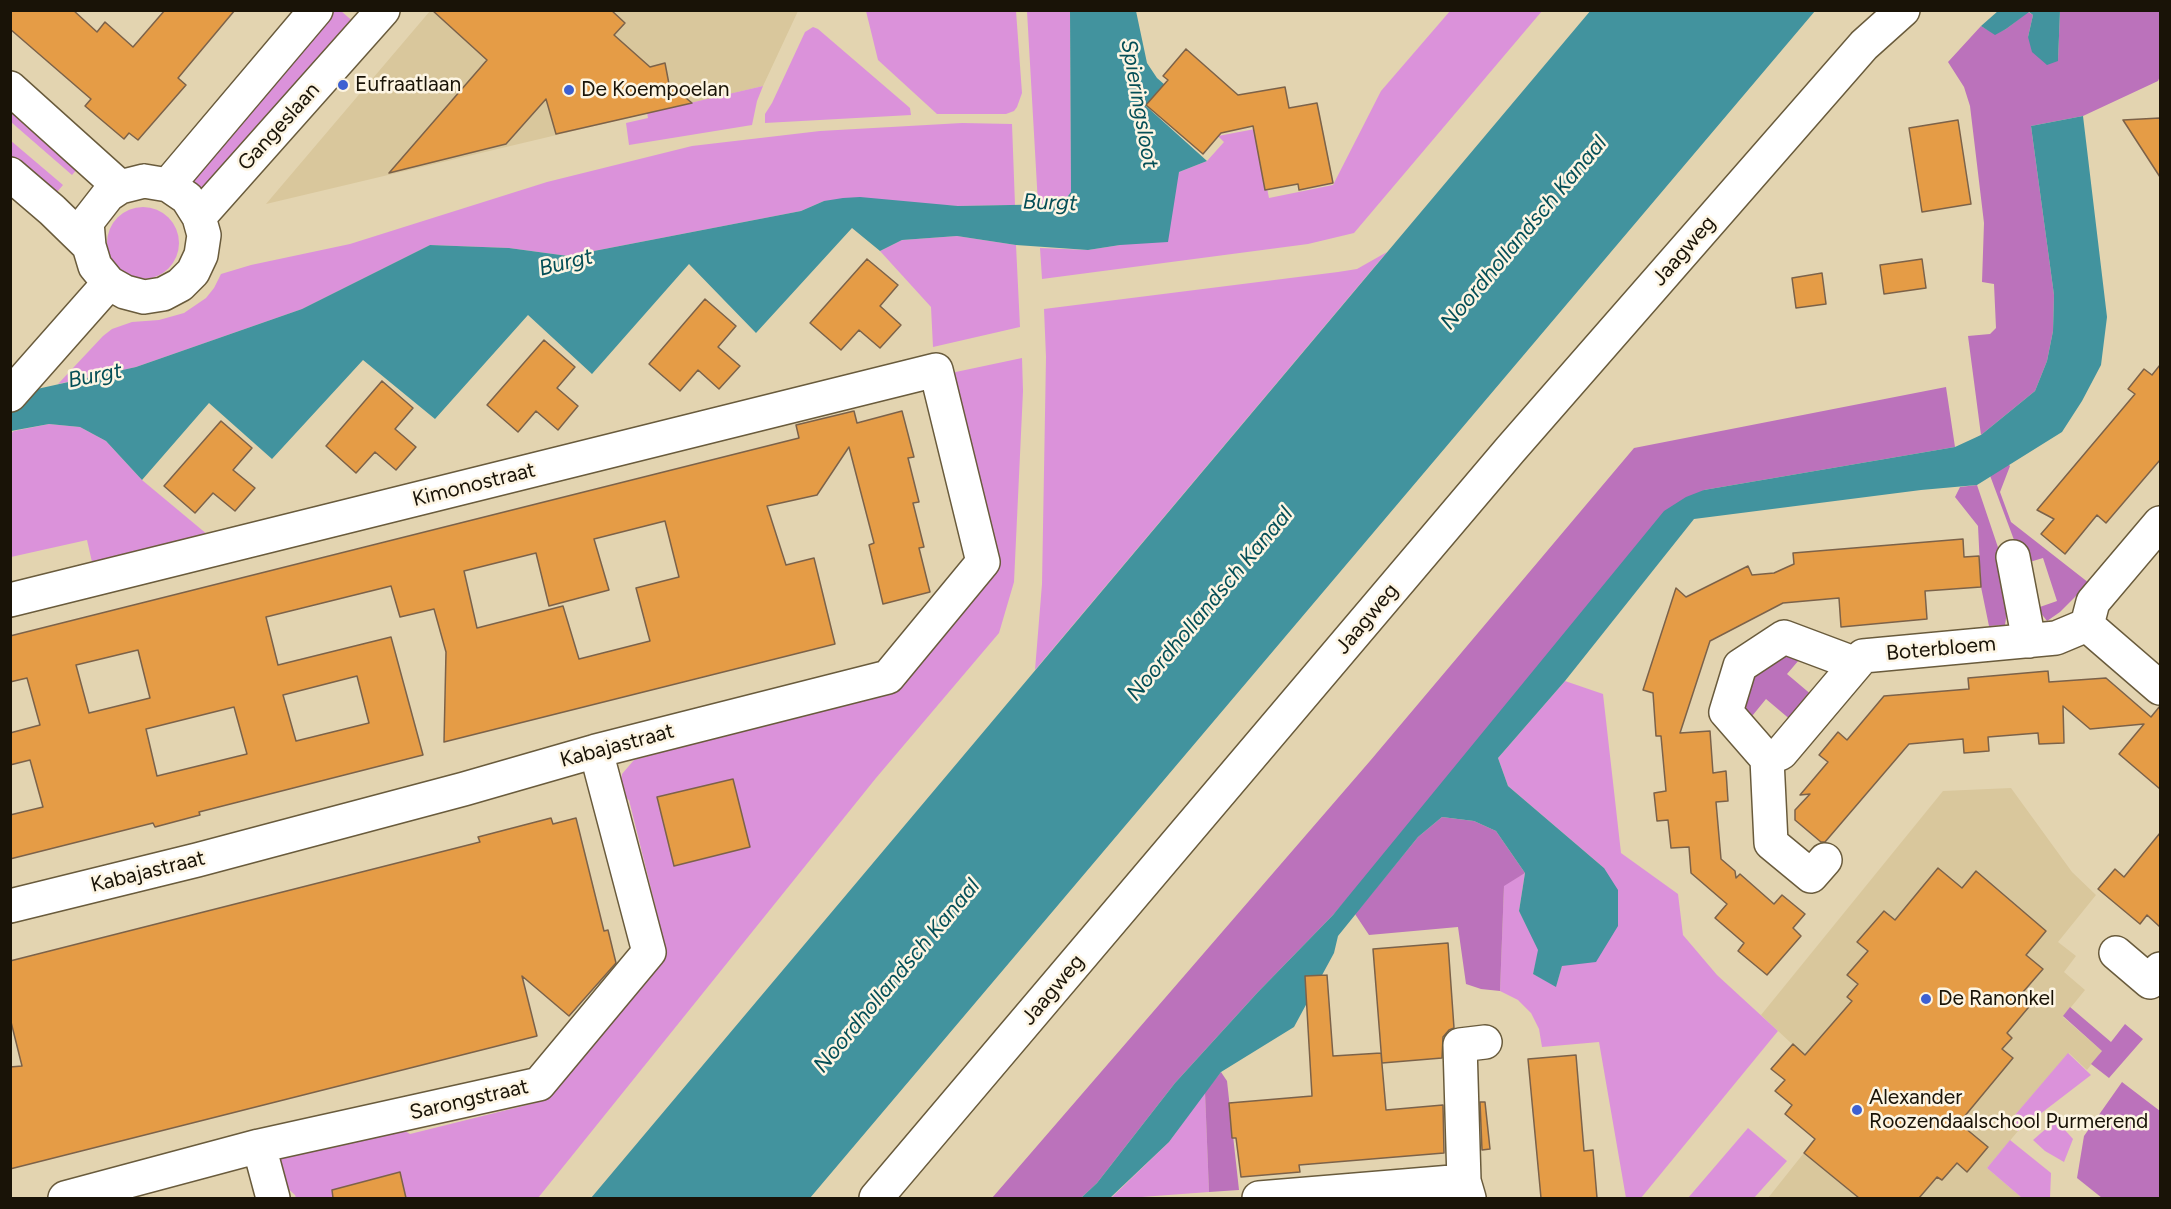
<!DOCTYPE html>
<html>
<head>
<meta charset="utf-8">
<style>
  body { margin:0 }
  #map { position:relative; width:2171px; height:1209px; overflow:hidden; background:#e3d4b0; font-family:Figtree,sans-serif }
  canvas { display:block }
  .frame { position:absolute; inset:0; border:12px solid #191307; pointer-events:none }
</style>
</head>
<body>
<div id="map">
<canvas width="2171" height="1209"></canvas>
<div class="frame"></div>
</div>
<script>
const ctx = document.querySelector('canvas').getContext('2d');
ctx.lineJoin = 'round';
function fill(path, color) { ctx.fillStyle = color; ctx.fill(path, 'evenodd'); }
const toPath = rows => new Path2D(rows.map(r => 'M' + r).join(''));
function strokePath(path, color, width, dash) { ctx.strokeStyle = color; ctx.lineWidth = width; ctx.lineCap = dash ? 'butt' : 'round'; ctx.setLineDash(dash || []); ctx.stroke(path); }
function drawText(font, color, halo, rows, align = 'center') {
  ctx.font = font + ' Figtree,sans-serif'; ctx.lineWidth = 5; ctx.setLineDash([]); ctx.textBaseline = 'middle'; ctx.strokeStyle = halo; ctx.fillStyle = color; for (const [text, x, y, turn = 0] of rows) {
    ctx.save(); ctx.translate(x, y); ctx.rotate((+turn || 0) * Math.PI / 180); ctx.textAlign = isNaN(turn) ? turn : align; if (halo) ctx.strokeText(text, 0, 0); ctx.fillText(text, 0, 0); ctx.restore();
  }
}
const built = toPath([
  [430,11,797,10,798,11,763,86,266,204],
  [2011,788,2072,872,2096,895,2058,942,2076,956,2064,972,2085,990,2063,1017,2102,1051,2087,1070,2069,1053,2009,1122,2018,1131,1987,1168,2022,1198,1768,1198,1815,1139,1785,1114,1792,1105,1775,1091,1784,1080,1771,1069,1792,1044,1761,1015,1943,791]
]);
const green = toPath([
  [333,11,341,11,356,24,206,198,184,180],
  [866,11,1016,11,1022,93,1017,107,1014,111,1006,114,937,114,878,60],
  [1027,11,1070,11,1071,192,1062,204,1038,204],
  [1450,11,1542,11,1354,233,1308,244,1042,279,1040,248,1088,250,1120,245,1179,172,1207,161,1224,142,1218,136,1255,129,1269,198,1333,185,1381,91],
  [813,27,818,29,910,108,911,115,765,123,765,114,772,103,805,32],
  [763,86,757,101,752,125,629,145,626,123,648,118,647,113],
  [19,106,84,161,72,175,11,122,11,116],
  [962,123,1012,124,1015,205,958,206,824,201,801,211,568,256,509,248,430,245,302,309,136,367,58,384,103,336,112,329,132,322,159,320,184,313,206,298,214,288,221,274,251,265,350,244,547,182,692,146,820,131],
  [10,140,63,185,51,199,11,164],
  '107 243a36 36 0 1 1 72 0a36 36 0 1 1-72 0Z',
  [957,236,1016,245,1020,327,933,347,931,307,880,251,902,240],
  [1387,252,1035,670,1042,584,1046,357,1044,309,1338,272,1357,269],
  [1022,358,1023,391,1014,582,999,633,876,778,538,1198,296,1198,295,1195,283,1184,280,1154,398,1127,410,1134,535,1103,577,1056,655,938,660,925,629,800,619,794,622,774,634,760,876,693,896,692,994,572,951,373],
  [49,424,80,427,106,441,142,480,208,535,92,562,87,540,11,557,10,434,14,431],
  [1565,681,1603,694,1621,853,1678,894,1683,935,1717,975,1778,1031,1641,1198,1626,1198,1599,1042,1542,1047,1539,1029,1531,1013,1518,1000,1500,991,1504,885,1525,873,1519,911,1539,950,1533,974,1556,986,1562,966,1604,868,1508,786,1498,758],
  [2068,1053,2091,1075,2018,1131,2009,1122],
  [1205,1092,1209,1192,1128,1198,1112,1197,1169,1142],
  [2056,1120,2073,1139,2064,1162,2045,1151,2033,1140],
  [1748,1128,1787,1161,1754,1198,1688,1198],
  [2010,1140,2051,1173,2050,1198,2022,1198,1987,1168]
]);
const forest = toPath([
  [2157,10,2160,11,2160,76,2158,81,2083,116,2031,126,2054,295,2053,331,2047,361,2035,391,1981,435,2010,466,2000,492,2011,522,2089,583,2060,612,2047,621,2037,608,2057,601,2043,558,2023,564,1976,438,1981,435,1968,336,1990,334,1996,328,1994,284,1982,282,1984,223,1970,106,1964,87,1948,62,1981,26,1995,34,2006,29,2028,12,2033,15,2028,37,2058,60,2060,11],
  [1946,387,1955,447,1704,490,1333,915,1258,992,1175,1083,1097,1183,1081,1198,992,1198,1370,761,1634,448],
  [1977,485,2011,586,2005,625,1989,626,1981,587,1978,526,1955,497,1960,487],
  [1805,653,1787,674,1813,696,1792,721,1766,699,1748,721,1742,708,1746,679,1767,658],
  [1442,817,1474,821,1496,831,1525,873,1504,886,1500,991,1481,989,1466,984,1458,927,1369,935,1355,914,1418,837],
  [2070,1007,2111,1042,2125,1024,2143,1039,2109,1078,2091,1064,2102,1051,2063,1016],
  [1221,1072,1227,1081,1239,1190,1209,1192,1205,1092],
  [2122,1082,2160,1111,2160,1198,2102,1198,2077,1178,2084,1136]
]);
const water = toPath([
  [1591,10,1815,11,810,1198,591,1198],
  [1070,11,1136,11,1147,63,1157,78,1165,85,1146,106,1207,161,1179,172,1168,242,1120,245,1088,250,1016,245,957,236,902,240,880,251,852,228,756,333,689,264,592,374,528,315,435,419,363,360,272,459,209,403,142,480,106,441,80,427,49,424,11,431,10,395,136,367,302,309,430,245,509,248,568,256,801,211,824,201,843,198,860,197,958,206,1062,204,1071,192],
  [1998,11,2060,11,2058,61,2047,65,2032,52,2028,37,2033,15,2029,12,2006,29,1995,35,1981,26],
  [2083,116,2107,317,2101,365,2082,401,2062,432,1977,485,1921,490,1694,519,1565,681,1498,758,1508,786,1604,868,1618,890,1618,926,1596,962,1562,966,1556,987,1533,974,1538,950,1519,911,1525,873,1496,831,1474,821,1442,817,1418,837,1338,936,1334,953,1294,1027,1221,1072,1169,1142,1110,1198,1081,1198,1097,1183,1175,1083,1258,992,1333,915,1664,511,1686,497,1704,490,1955,447,1981,435,2035,391,2047,361,2053,331,2054,295,2031,126]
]);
const building = toPath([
  [10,10,73,10,97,32,105,22,133,47,165,10,235,10,178,78,186,85,138,140,129,133,124,139,85,106,91,99,10,29,10,10],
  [432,10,611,10,625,23,614,35,650,67,665,63,669,84,692,103,556,134,546,99,506,144,389,173,487,60,432,10],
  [1186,49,1238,95,1285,87,1289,108,1317,103,1333,183,1299,190,1298,184,1265,190,1253,126,1221,133,1203,154,1146,105,1168,80,1163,76,1186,49],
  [2160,118,2160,177,2123,120,2160,118],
  [1958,120,1971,204,1922,212,1909,128,1958,120],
  [867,259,898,285,880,306,901,325,880,348,859,330,841,350,810,323,867,259],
  [1922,259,1926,288,1884,294,1880,265,1922,259],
  [1822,273,1826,304,1796,308,1792,278,1822,273],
  [705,299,736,326,718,347,740,366,719,389,698,370,680,391,649,364,705,299],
  [544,340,575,367,557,388,578,406,558,430,536,411,518,432,487,405,544,340],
  [2160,365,2160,460,2106,523,2097,515,2065,554,2041,534,2054,519,2037,510,2135,394,2128,389,2144,369,2152,375,2160,365],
  [382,381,413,408,395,429,416,447,396,470,375,452,356,473,326,446,382,381],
  [854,411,857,423,902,411,914,457,908,458,919,502,913,503,924,547,919,548,930,592,883,604,869,545,874,543,849,447,817,495,767,506,786,565,814,558,835,644,444,742,446,652,434,609,400,617,391,586,266,617,278,665,391,637,423,755,199,812,200,815,155,827,153,823,10,859,10,815,43,807,30,760,10,765,10,733,40,725,27,678,10,682,10,636,799,438,796,425,854,411],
  [665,521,679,577,636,588,650,641,579,659,563,606,477,628,464,571,536,553,549,606,609,590,594,539,665,521],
  [138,650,150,698,89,713,76,665,138,650],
  [357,676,369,723,296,741,283,695,357,676],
  [234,707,247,754,157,776,146,729,234,707],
  [221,421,252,448,233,470,255,488,235,511,213,493,195,513,164,486,221,421],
  [1963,539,1964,557,1979,556,1981,587,1925,591,1927,619,1841,627,1839,598,1783,603,1710,641,1680,733,1710,731,1713,773,1726,771,1728,801,1716,802,1721,859,1735,871,1736,878,1740,874,1774,904,1782,895,1805,914,1793,928,1801,936,1767,975,1738,951,1744,943,1715,918,1727,904,1691,873,1689,847,1671,848,1668,820,1657,821,1654,793,1666,791,1661,736,1656,736,1653,693,1643,690,1676,588,1686,597,1748,566,1752,575,1774,573,1794,564,1793,553,1963,539],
  [2048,671,2049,682,2106,678,2151,717,2160,706,2160,789,2119,754,2144,724,2090,729,2063,706,2064,743,2039,744,2038,733,1988,737,1989,751,1964,753,1963,739,1909,744,1825,842,1821,842,1795,820,1795,810,1810,794,1800,795,1828,762,1819,755,1838,732,1847,740,1884,696,1969,689,1968,678,2048,671],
  [733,779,750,847,674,866,657,797,733,779],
  [551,818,553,824,576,818,604,931,608,930,616,963,569,1016,522,976,537,1036,10,1169,10,1067,22,1066,10,1018,10,961,480,842,478,837,551,818],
  [2160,833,2160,927,2147,915,2140,924,2098,889,2115,869,2124,877,2160,833],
  [1938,868,1962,888,1976,871,2046,931,2026,955,2043,969,2023,992,2033,1002,2007,1033,2012,1038,2002,1049,2013,1058,1959,1123,1988,1147,1967,1172,1957,1163,1942,1180,1937,1177,1919,1198,1859,1198,1804,1153,1815,1139,1785,1114,1792,1105,1775,1091,1785,1080,1771,1069,1793,1044,1805,1055,1852,1001,1847,997,1858,984,1847,975,1868,951,1857,942,1884,911,1895,920,1938,868],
  [1448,943,1454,1028,1449,1030,1443,1037,1442,1058,1382,1063,1373,949,1448,943],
  [1327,975,1333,1056,1381,1053,1386,1110,1443,1105,1444,1153,1299,1165,1300,1172,1241,1177,1236,1138,1232,1138,1229,1103,1312,1096,1305,976,1327,975],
  [1576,1055,1584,1151,1593,1150,1597,1198,1541,1198,1528,1059,1576,1055],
  [1480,1102,1485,1102,1490,1149,1482,1150,1480,1102],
  [400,1172,406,1198,333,1198,332,1190,400,1172]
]);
const minor = toPath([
  [10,88,120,187],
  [10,174,52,210,89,246],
  [144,181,168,185,187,198,199,217,204,235,201,255,193,272,180,285,163,294,144,297,125,292,109,283,95,266,89,246,87,222,108,195,120,187,144,181],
  [168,185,316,10],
  [199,217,383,10],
  [10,395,109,283],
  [2013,557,2029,641],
  [10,600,936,370,983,562,888,677,596,751,464,789,197,860,10,906],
  [2087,625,2093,602,2160,523],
  [2087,625,2160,688],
  [1767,759,1726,712,1740,666,1784,637,1856,664],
  [1825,860,1811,876,1771,843,1767,759,1781,753,1863,656,2056,638,2087,625],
  [2116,953,2150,982,2160,969],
  [259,1146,273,1198],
  [65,1198,259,1146,539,1084,649,952,596,751],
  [1259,1198,1464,1181],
  [1469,1198,1464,1181,1460,1045,1485,1042]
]);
const major = toPath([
  [876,1198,1510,450,1864,45,1903,10]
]);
const markers = [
  [343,85,6,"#3d60d2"],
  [569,90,6,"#3d60d2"],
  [1926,999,6,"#3d60d2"],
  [1857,1110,6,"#3d60d2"]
];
const poiNames = [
  ["Eufraatlaan",355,85],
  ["De Koempoelan",581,90],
  ["De Ranonkel",1938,999],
  ["Alexander",1869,1098],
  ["Roozendaalschool Purmerend",1869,1122]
];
const streetNames = [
  ["Gangeslaan",279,127,-48],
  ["Jaagweg",1684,251,-49],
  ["Kimonostraat",474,485,-14],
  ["Jaagweg",1367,619,-50],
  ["Boterbloem",1941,649,-5],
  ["Kabajastraat",617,746,-15],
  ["Kabajastraat",148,872,-14],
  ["Jaagweg",1053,990,-50],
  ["Sarongstraat",469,1100,-13]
];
const waterNames = [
  ["Spieringsloot",1139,104,80],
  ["Burgt",1050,203,2],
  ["Noordhollandsch Kanaal",1524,233,-50],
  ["Burgt",566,263,-14],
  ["Burgt",95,376,-11],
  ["Noordhollandsch Kanaal",1210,604,-50],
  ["Noordhollandsch Kanaal",897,976,-50]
];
fill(built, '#d9c79c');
fill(green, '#db92da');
fill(forest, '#bb72bb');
fill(water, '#42939e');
fill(building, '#e59c46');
strokePath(building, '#7c6249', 1.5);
strokePath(minor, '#695b3c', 36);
strokePath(major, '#695b3c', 36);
strokePath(minor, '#fff', 33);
strokePath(major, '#fff', 33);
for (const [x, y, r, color] of markers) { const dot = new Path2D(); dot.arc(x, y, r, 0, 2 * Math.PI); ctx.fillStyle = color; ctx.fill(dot); strokePath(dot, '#fdf5e3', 2); }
drawText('21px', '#191307', '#fdf5e3', poiNames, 'left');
drawText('21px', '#191307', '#fdf5e3', streetNames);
drawText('italic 22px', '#044e56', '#fdf5e3', waterNames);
</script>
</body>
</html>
